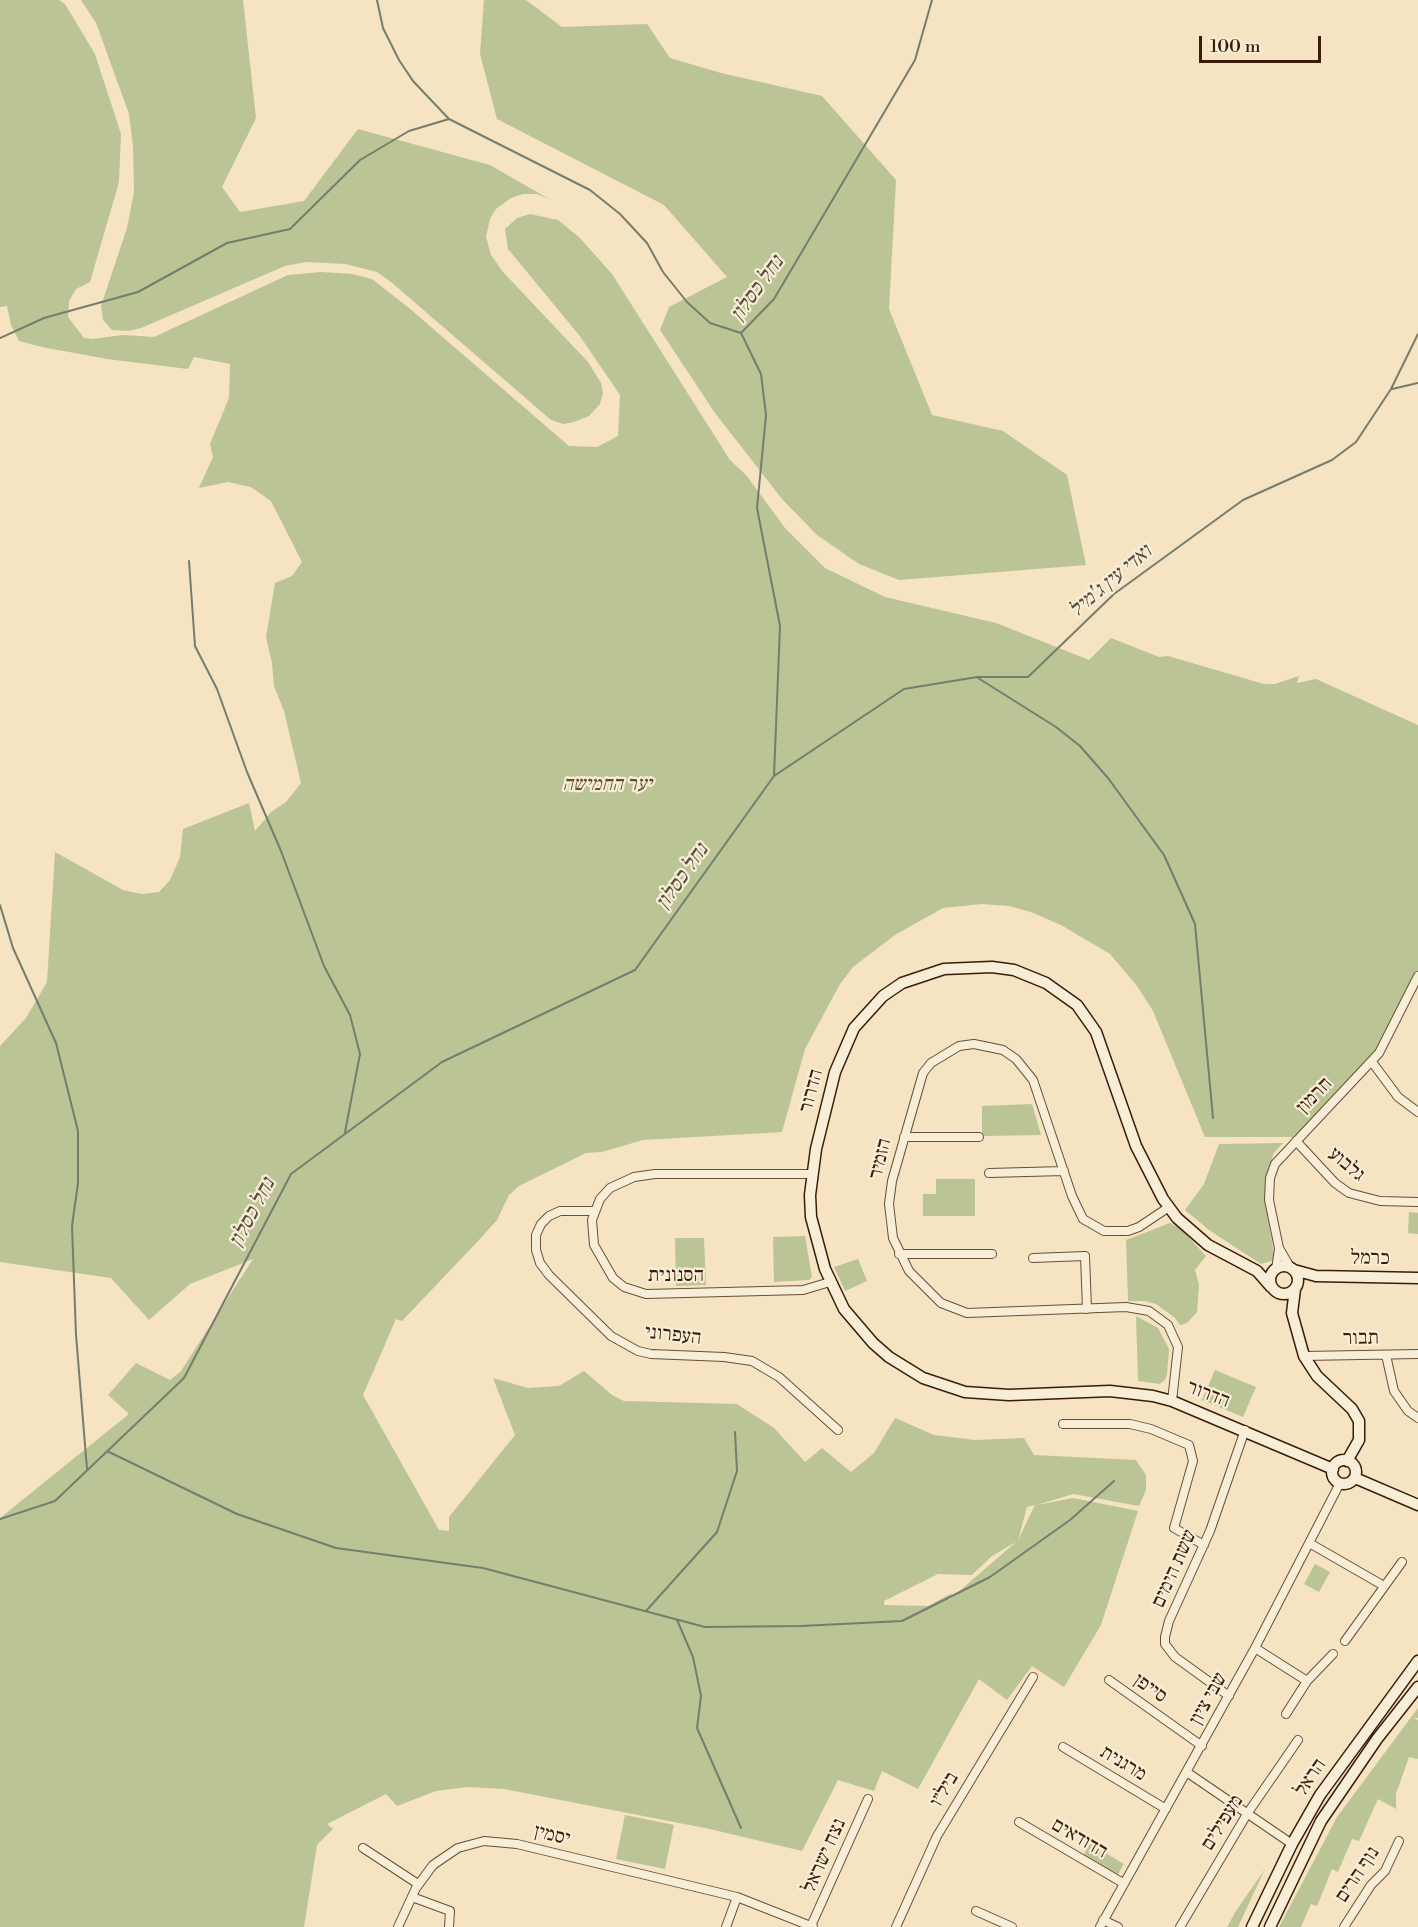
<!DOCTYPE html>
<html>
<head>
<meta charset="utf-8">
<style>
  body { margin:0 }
  #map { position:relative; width:1418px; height:1927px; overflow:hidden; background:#f5e3c2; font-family:"Libre Bodoni",serif }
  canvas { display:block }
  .scale { position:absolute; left:1199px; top:36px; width:122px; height:27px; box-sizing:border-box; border:3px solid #3b1c08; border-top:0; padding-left:8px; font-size:18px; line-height:21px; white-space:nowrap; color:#3b1c08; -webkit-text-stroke:4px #f8edd7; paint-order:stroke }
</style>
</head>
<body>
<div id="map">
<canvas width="1418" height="1927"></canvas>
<div class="scale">100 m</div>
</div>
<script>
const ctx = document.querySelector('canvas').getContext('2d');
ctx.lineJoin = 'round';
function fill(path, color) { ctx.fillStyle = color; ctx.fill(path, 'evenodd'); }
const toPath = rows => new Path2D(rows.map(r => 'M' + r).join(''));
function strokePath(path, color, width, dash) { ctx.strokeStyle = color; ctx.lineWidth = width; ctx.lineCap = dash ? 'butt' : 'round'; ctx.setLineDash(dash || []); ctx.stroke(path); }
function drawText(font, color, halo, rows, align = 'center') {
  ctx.font = font + ' "Libre Bodoni","Frank Ruhl Libre",serif'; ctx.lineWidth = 4.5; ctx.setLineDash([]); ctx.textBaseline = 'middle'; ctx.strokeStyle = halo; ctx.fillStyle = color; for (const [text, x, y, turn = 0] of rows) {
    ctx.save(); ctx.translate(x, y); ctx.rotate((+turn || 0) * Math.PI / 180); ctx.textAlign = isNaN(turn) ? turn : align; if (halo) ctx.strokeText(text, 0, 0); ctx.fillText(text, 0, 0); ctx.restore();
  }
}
const green = toPath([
  [0,0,59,0,65,4,95,54,121,134,119,182,90,282,76,289,69,301,68,317,84,338,92,339,123,335,154,337,288,275,321,272,352,274,372,279,409,308,569,446,597,447,618,436,620,395,579,335,508,249,505,229,517,218,530,214,558,220,579,237,612,274,730,460,746,475,785,528,825,568,885,597,996,623,1089,660,1111,638,1159,657,1168,656,1264,684,1275,684,1299,676,1297,683,1316,679,1418,725,1418,976,1372,1064,1293,1137,1205,1137,1153,1011,1137,986,1110,954,1061,925,1031,912,1009,906,982,904,943,908,895,935,853,967,840,984,805,1049,782,1132,643,1140,602,1152,586,1153,519,1186,509,1195,497,1220,478,1241,402,1321,396,1319,363,1395,439,1530,449,1531,449,1517,515,1435,493,1378,528,1388,559,1386,584,1371,612,1395,624,1401,737,1404,774,1428,805,1462,822,1448,851,1472,874,1453,895,1418,934,1435,975,1440,1024,1438,1034,1455,1136,1460,1146,1475,1146,1490,1139,1506,1073,1494,1037,1505,1073,1498,1138,1511,1101,1625,1064,1687,1032,1666,1007,1700,979,1679,918,1789,882,1771,874,1791,838,1780,802,1851,710,1829,504,1789,467,1787,436,1791,397,1806,386,1794,327,1824,333,1829,317,1845,304,1927,0,1927,0,1518,129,1414,108,1395,136,1363,170,1380,181,1371,253,1259,190,1284,149,1320,111,1278,0,1262,0,1046,26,1018,47,982,55,852,123,890,142,894,159,892,170,880,180,857,183,829,249,803,255,831,271,812,286,802,301,783,284,711,274,686,272,663,266,637,275,583,292,576,302,562,271,501,251,487,228,482,199,488,213,457,210,444,229,398,230,364,194,357,188,369,107,359,42,347,19,341,11,325,7,306,0,307],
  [1035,1505,1018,1540,1027,1507],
  [1016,1542,949,1600,952,1593,928,1606,884,1605,884,1601,938,1574,972,1575,992,1556],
  [81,0,243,0,256,118,222,187,240,212,304,201,358,129,490,165,549,199,537,194,523,194,511,198,496,209,490,219,486,237,491,255,503,272,588,362,601,383,603,393,600,404,589,416,574,422,563,424,551,420,391,282,377,272,345,264,306,262,285,266,141,328,128,331,112,330,103,320,101,306,127,228,134,192,133,146,129,114,103,42,96,23],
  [484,0,526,0,562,27,647,24,670,58,721,73,822,96,896,180,889,309,932,415,1003,431,1067,475,1086,565,899,580,859,564,817,535,782,499,715,413,660,330,669,307,727,277,664,205,497,119,480,54],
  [1032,1104,1041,1135,982,1136,982,1106],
  [1283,1143,1273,1154,1265,1200,1275,1260,1261,1264,1209,1230,1185,1210,1204,1184,1219,1144],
  [936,1179,975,1179,975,1216,923,1216,923,1194,936,1194],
  [1409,1212,1418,1213,1418,1234,1408,1233],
  [1170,1223,1181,1229,1206,1256,1195,1270,1199,1285,1197,1312,1187,1323,1180,1325,1175,1318,1156,1304,1145,1301,1128,1301,1126,1240],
  [805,1236,812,1277,809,1280,774,1282,773,1237],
  [675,1238,704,1238,706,1285,676,1286],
  [858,1259,867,1281,845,1291,834,1267],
  [1136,1316,1158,1328,1169,1349,1167,1374,1165,1380,1160,1384,1138,1381],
  [1215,1370,1256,1387,1243,1417,1202,1400],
  [1315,1564,1330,1572,1319,1592,1304,1584],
  [1418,1708,1418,1718,1413,1718,1418,1720,1418,1759,1409,1757,1396,1794,1396,1809,1378,1799,1359,1841,1352,1839,1338,1872,1332,1869,1317,1906,1311,1904,1301,1927,1279,1927,1337,1817],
  [625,1815,674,1825,665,1869,616,1859],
  [1090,1844,1124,1864,1117,1876,1083,1856],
  [1265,1869,1238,1927,1227,1927,1236,1911]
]);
const stream = toPath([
  [377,0,383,28,399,60,413,81,449,119,590,190,620,214,647,243,663,272,687,302,710,323,741,333],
  [0,338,44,318,138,292,227,243,290,229,360,160,409,131,449,119],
  [1392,389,1418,383],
  [189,561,195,646,217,689,247,772,281,851,324,966,350,1015,360,1054,345,1132],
  [978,678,1056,727,1080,746,1108,778,1164,855,1195,924,1213,1118],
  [774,776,904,689,977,677,1028,677,1114,594,1243,500,1332,460,1356,442,1391,389,1418,334],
  [0,905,13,948,56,1043,78,1131,78,1183,72,1226,76,1335,87,1469],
  [107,1451,237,1514,336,1548,483,1568,705,1627,801,1626,902,1621,990,1577,1070,1520,1114,1481],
  [0,1519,55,1501,184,1378,291,1174,442,1062,635,970,774,776,780,626,757,508,766,415,761,374,741,333,774,299,915,60,932,0],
  [646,1611,717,1532,737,1471,735,1432],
  [677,1620,693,1657,701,1696,697,1728,741,1828]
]);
const street = toPath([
  [1372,1062,1398,1097,1418,1112],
  [904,1137,979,1137],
  [1296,1141,1335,1183,1349,1193,1380,1201,1418,1202],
  [989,1173,1064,1171],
  [811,1174,655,1174,634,1177,610,1188,600,1199,592,1220,594,1245,613,1278,624,1287,646,1294,803,1290,830,1282],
  [1169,1207,1139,1227,1128,1231,1104,1231,1083,1219,1072,1196,1033,1080,1016,1059,1003,1050,974,1044,959,1046,931,1063,923,1073,892,1181,889,1204,893,1238,909,1271,941,1303,967,1313,1126,1307,1149,1311,1168,1325,1178,1347,1172,1401],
  [595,1211,560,1211,549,1216,541,1224,536,1235,536,1250,540,1263,549,1275,611,1336,638,1351,651,1354,724,1357,752,1361,779,1377,838,1430],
  [899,1254,992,1254],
  [1033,1258,1085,1256,1087,1309],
  [1290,1267,1279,1248,1269,1200,1270,1178,1275,1164,1379,1053,1418,976],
  [1276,1269,1279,1249],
  [1386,1355,1394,1391,1408,1411,1418,1418],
  [1304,1356,1418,1354],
  [1063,1424,1130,1424,1151,1429,1189,1445,1193,1461,1174,1528,1204,1545],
  [1311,1544,1384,1586],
  [1345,1641,1402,1562],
  [1255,1648,1307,1681],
  [1109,1680,1202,1746],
  [1229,1696,1175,1657,1165,1644,1165,1637,1169,1621,1210,1531,1245,1430],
  [1286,1714,1307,1681,1333,1654],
  [1063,1747,1166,1809],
  [1188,1773,1292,1844],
  [1019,1822,1123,1883],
  [363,1848,418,1884],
  [412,1897,450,1911,449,1927],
  [976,1911,1012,1927],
  [1103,1920,1118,1927],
  [811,1926,868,1799],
  [398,1927,416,1888,433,1865,458,1848,484,1841,517,1844,737,1897,813,1927],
  [726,1927,737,1897],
  [896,1927,937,1836,1033,1677],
  [1100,1927,1255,1648,1340,1483],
  [1180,1927,1247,1814,1298,1740],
  [1344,1927,1371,1885,1385,1871,1399,1841]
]);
const secondary = toPath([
  '1270 1280a14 14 0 1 1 28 0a14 14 0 1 1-28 0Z',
  [1294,1270,1316,1276,1418,1278],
  [1271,1287,1257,1271,1208,1245,1177,1218,1163,1199,1136,1146,1096,1032,1077,1005,1046,983,1014,970,992,967,944,969,902,983,883,996,854,1028,835,1072,816,1149,810,1195,811,1217,825,1269,844,1309,873,1343,889,1357,923,1378,965,1392,1009,1395,1110,1391,1153,1396,1172,1401,1333,1469],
  [1295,1289,1292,1313,1304,1356,1317,1376,1352,1409,1359,1421,1359,1440,1347,1461],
  '1332 1472a12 12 0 1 1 24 0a12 12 0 1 1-24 0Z',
  [1355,1478,1418,1505],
  [1252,1927,1292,1844,1320,1795,1418,1661],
  [1270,1927,1321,1821,1377,1739,1418,1687]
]);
const parkNames = [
  ["יער החמישה",607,785]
];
const streetNames = [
  ["הדרור",812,1091,-75],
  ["חרמון",1315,1096,-46],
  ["הזמיר",881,1159,-76],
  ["גלבוע",1346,1165,40],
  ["כרמל",1370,1259,1],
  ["הסנונית",676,1276],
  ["העפרוני",673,1336,6],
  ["תבור",1361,1339,-1],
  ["הדרור",1208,1395,21],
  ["ששת הימים",1175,1569,-66],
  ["סייפן",1150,1689,35],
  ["שבי ציון",1209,1699,-61],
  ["מרגנית",1123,1764,31],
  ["הראל",1311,1778,-56],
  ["ביל״ו",945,1790,-59],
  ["מעפילים",1223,1823,-58],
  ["יסמין",552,1836,13],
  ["הדודאים",1079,1839,30],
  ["נצח ישראל",825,1856,-66],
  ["נוף הרים",1358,1875,-56]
];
const waterNames = [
  ["נחל כסלון",758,289,-54],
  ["ואדי עין ג'מיל",1111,582,-40],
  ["נחל כסלון",683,877,-55],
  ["נחל כסלון",253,1213,-62]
];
fill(green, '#bac495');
strokePath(stream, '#757d6f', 2);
strokePath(street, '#6a4e36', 10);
strokePath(secondary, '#3b1c08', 13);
strokePath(street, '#f8edd7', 8);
strokePath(secondary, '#f8edd7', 10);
drawText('italic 20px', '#614e32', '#f8edd7', parkNames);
drawText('20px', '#3b1c08', '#f8edd7', streetNames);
drawText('italic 21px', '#584d3c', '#f8edd7', waterNames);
</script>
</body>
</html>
